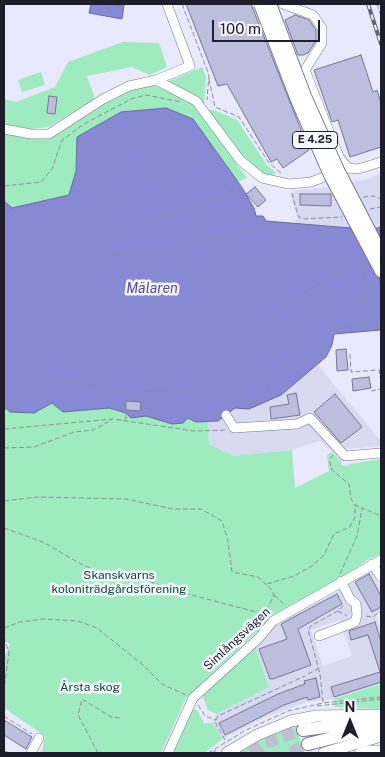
<!DOCTYPE html>
<html>
<head>
<meta charset="utf-8">
<style>
  body { margin:0 }
  #map { position:relative; width:385px; height:757px; overflow:hidden; background:#e8e9fc; font-family:"Public Sans",sans-serif }
  canvas { display:block }
  .frame { position:absolute; inset:0; border:5px solid #1d1e29; pointer-events:none }
  .north { position:absolute; left:325px; top:697px; width:50px; height:50px; -webkit-text-stroke:4px #f7f8fe; paint-order:stroke; rotate:0deg; font-size:14px; font-weight:700; line-height:20px; text-align:center; color:#1d1e29 }
  .north::after { content:''; display:block; margin:auto; width:18px; height:22px; background:#1d1e29; clip-path:polygon(50% 0,100% 100%,50% 72%,0 100%) }
  .scale { position:absolute; left:212px; top:20px; width:108px; height:22px; box-sizing:border-box; border:2px solid #1d1e29; border-top:0; padding-left:6px; font-size:15px; line-height:18px; white-space:nowrap; color:#1d1e29; -webkit-text-stroke:4px #f7f8fe; paint-order:stroke }
</style>
</head>
<body>
<div id="map">
<canvas width="385" height="757"></canvas>
<div class="frame"></div>
<div class="north">N</div>
<div class="scale">100 m</div>
</div>
<script>
const ctx = document.querySelector('canvas').getContext('2d');
ctx.lineJoin = 'round';
function fill(path, color) { ctx.fillStyle = color; ctx.fill(path, 'evenodd'); }
const toPath = rows => new Path2D(rows.map(r => 'M' + r).join(''));
function strokePath(path, color, width, dash) { ctx.strokeStyle = color; ctx.lineWidth = width; ctx.lineCap = dash ? 'butt' : 'round'; ctx.setLineDash(dash || []); ctx.stroke(path); }
function drawText(font, color, halo, rows, align = 'center') {
  ctx.font = font + ' "Public Sans",sans-serif'; ctx.lineWidth = 5; ctx.setLineDash([]); ctx.textBaseline = 'middle'; ctx.strokeStyle = halo; ctx.fillStyle = color; for (const [text, x, y, turn = 0] of rows) {
    ctx.save(); ctx.translate(x, y); ctx.rotate((+turn || 0) * Math.PI / 180); ctx.textAlign = isNaN(turn) ? turn : align; if (halo) ctx.strokeText(text, 0, 0); ctx.fillText(text, 0, 0); ctx.restore();
  }
}
const built = toPath([
  [381,173,381,227,355,234,336,226,296,224,297,216,290,194,296,190,320,188,367,179],
  [317,364,381,441,381,446,347,449,337,456,320,441,292,450,233,456,209,445,208,421,218,421,235,408,303,377],
  [371,569,381,589,381,612,376,615,381,631,381,684,334,699,307,702,266,717,223,739,212,723,216,714,269,687,255,647,279,622,335,593],
  [340,620,352,656,323,666,311,630]
]);
const green = toPath([
  [123,42,159,43,167,67,150,75,132,67,87,76,95,99,48,127,30,129,4,125,4,99,16,102,55,87,68,62],
  [202,67,206,77,204,105,196,97,171,86,169,81],
  [41,72,45,85,22,92,18,80],
  [152,85,192,102,247,178,237,182,193,119,166,108,121,112,77,137,76,171,69,195,12,208,4,201,4,134,48,138,104,104,139,87],
  [208,110,214,110,237,120,267,165,276,173,269,176,262,174,242,156],
  [52,403,64,412,109,408,126,413,131,418,146,416,172,424,188,418,196,422,208,421,209,444,233,456,292,450,295,488,329,471,327,455,332,452,341,461,341,465,347,466,349,464,381,459,381,554,369,559,337,582,275,615,186,698,161,753,44,753,42,752,45,736,4,708,4,659,10,644,4,640,4,407,10,412,34,413],
  [255,647,269,687,216,714,208,710,203,697,204,692],
  [381,684,381,709,335,707,334,699],
  [193,709,197,710,204,723,212,723,223,739,204,753,171,753,190,710],
  [318,721,296,727,305,753,234,753,276,730]
]);
const water = toPath([
  [91,4,124,5,122,19,89,13,91,4],
  [166,108,193,119,241,186,254,208,256,216,263,216,266,221,351,228,355,234,381,227,379,276,381,284,381,330,334,334,332,345,326,357,281,395,249,409,235,408,218,421,196,422,188,418,183,423,172,424,146,416,131,418,126,413,109,408,63,412,52,403,34,413,10,412,4,407,4,201,12,208,69,195,76,171,77,137,121,112,166,108]
]);
const building = toPath([
  [186,4,251,4,309,150,283,168,277,159,271,162,227,84,218,86,186,4],
  [295,15,309,20,316,30,316,41,308,53,303,55,298,55,285,20,295,15],
  [361,55,373,92,377,90,381,103,381,147,350,157,338,120,332,122,314,70,361,55],
  [49,96,57,97,55,114,47,113,49,96],
  [255,187,266,200,258,207,246,194,255,187],
  [300,194,331,194,331,206,300,205,300,194],
  [346,349,348,370,337,371,336,350,346,349],
  [369,377,371,388,353,391,352,379,369,377],
  [296,393,300,415,271,419,270,407,289,404,287,395,296,393],
  [335,394,362,427,341,443,314,412,335,394],
  [126,401,141,402,140,411,126,410,126,401],
  [369,574,381,596,381,607,372,612,355,582,369,574],
  [337,594,342,604,298,629,311,665,273,679,270,679,259,649,287,639,281,624,337,594],
  [375,622,381,642,381,682,334,697,331,687,380,672,368,635,351,640,349,631,375,622],
  [316,678,320,697,308,700,307,697,284,705,225,735,219,723,278,694,305,684,304,681,316,678],
  [4,720,32,737,26,749,4,735,4,720]
]);
const highwayTunnel = toPath([
  [251,753,265,743,303,730],
  [291,753,308,744]
]);
const path = toPath([
  [182,4,209,75,207,100],
  [377,4,381,16],
  [209,79,215,107,239,117,269,163,282,174],
  [77,137,90,146,93,141],
  [113,156,171,127,230,191,241,186],
  [141,183,201,160],
  [4,186,41,182,52,169,62,140,84,124,131,99,146,95,181,102],
  [292,193,298,216,303,219,342,217],
  [363,197,374,196,381,199],
  [370,209,381,207],
  [141,220,164,217,230,192],
  [322,226,321,235,351,234],
  [109,256,169,250,244,230,266,221],
  [341,305,368,299,360,260],
  [272,313,362,257],
  [332,328,381,326],
  [266,352,303,377],
  [350,354,351,372,379,370,381,382],
  [289,366,304,344],
  [31,373,125,392,193,390],
  [237,376,249,409],
  [265,380,271,400],
  [371,391,381,389],
  [125,392,126,420],
  [4,429,113,419,194,431,226,430],
  [4,448,34,447,74,432,93,430,112,420],
  [333,455,329,460,332,470,349,484,351,499,355,505,381,516],
  [4,501,38,497,126,499,173,509,201,509,222,521,228,541,232,572,258,577,271,589,274,595,265,614],
  [4,528,43,542,81,564,109,576,128,574,180,592,264,614],
  [340,574,357,536,362,509],
  [267,584,294,576,312,566,324,555,334,534,350,527,355,517,355,505],
  [274,595,284,604],
  [338,611,347,616],
  [366,616,373,617,381,611],
  [4,628,20,622,43,619,78,621,97,628,143,665,162,684,186,695],
  [4,637,9,653,4,688],
  [308,674,318,669],
  [323,702,320,674,308,630,312,625,338,611,344,605],
  [198,705,205,716,216,720],
  [317,706,381,699],
  [4,716,32,734],
  [225,740,215,722,218,716,305,676],
  [4,751,10,753],
  [98,753,78,715,82,699,111,717,121,718],
  [208,753,246,730,288,711,323,703,381,697],
  [212,753,218,749]
]);
const minor = toPath([
  [283,4,313,15,322,28,322,43,305,70,339,157,348,168],
  [156,80,190,66,167,4],
  [4,129,31,134,49,134,103,99,129,86,156,80,196,101,240,160,262,178,289,184,311,182,348,168,358,169,381,162],
  [226,415,234,428,297,424,310,418,345,456,381,453],
  [372,564,381,577],
  [319,636,355,622,357,615,356,604,350,599,341,581],
  [31,753,39,738],
  [168,753,193,698,259,638,273,621,381,560],
  [359,753,367,750,381,750]
]);
const major = toPath([
  [227,753,257,735,291,721,316,716,381,715],
  [324,753,381,736]
]);
const highway = toPath([
  [303,730,381,719],
  [308,744,352,733,381,729]
]);
const rail = toPath([
  [368,4,381,44]
]);
const highwayBridge = toPath([
  [260,4,297,100,330,175,381,271],
  [270,4,305,96,338,170,381,253]
]);
const shields = [
  [315,140,45]
];
const shieldNames = [
  ["E 4.25",315,140]
];
const parkNames = [
  ["Skanskvarns",119,575],
  ["koloniträdgårdsförening",119,589],
  ["Årsta skog",90,687]
];
const streetNames = [
  ["Simlångsvägen",237,639,-43]
];
const waterNames = [
  ["Mälaren",152,289]
];
fill(built, '#d8daf1');
fill(green, '#9febc0');
fill(water, '#8789d4');
strokePath(water, '#6769a1', 1);
fill(building, '#bbbedc');
strokePath(building, '#757793', 1);
strokePath(highwayTunnel, '#bfc0d2', 12, [12, 6]);
strokePath(minor, '#767893', 10);
strokePath(major, '#767893', 12);
strokePath(highway, '#767893', 14);
strokePath(path, '#8c8d9d', 1, [5, 2.5]);
strokePath(minor, '#fff', 9);
strokePath(major, '#fff', 11);
strokePath(highway, '#fff', 12);
strokePath(rail, '#60616e', 4);
strokePath(rail, '#f7f8fe', 2, [5.5]);
strokePath(highwayBridge, '#767893', 14, []);
strokePath(highwayBridge, '#fff', 12);
for (const [x, y, w] of shields) { const box = new Path2D(); box.roundRect(x - w / 2, y - 8.5, w, 17, 4); ctx.fillStyle = '#f7f8fe'; ctx.fill(box); strokePath(box, '#1d1e29', 1); }
drawText('bold 11px', '#1d1e29', null, shieldNames);
drawText('12px', '#004b2d', '#f7f8fe', parkNames);
drawText('12px', '#1d1e29', '#f7f8fe', streetNames);
drawText('italic 14px', '#4e49a3', '#f7f8fe', waterNames);
</script>
</body>
</html>
